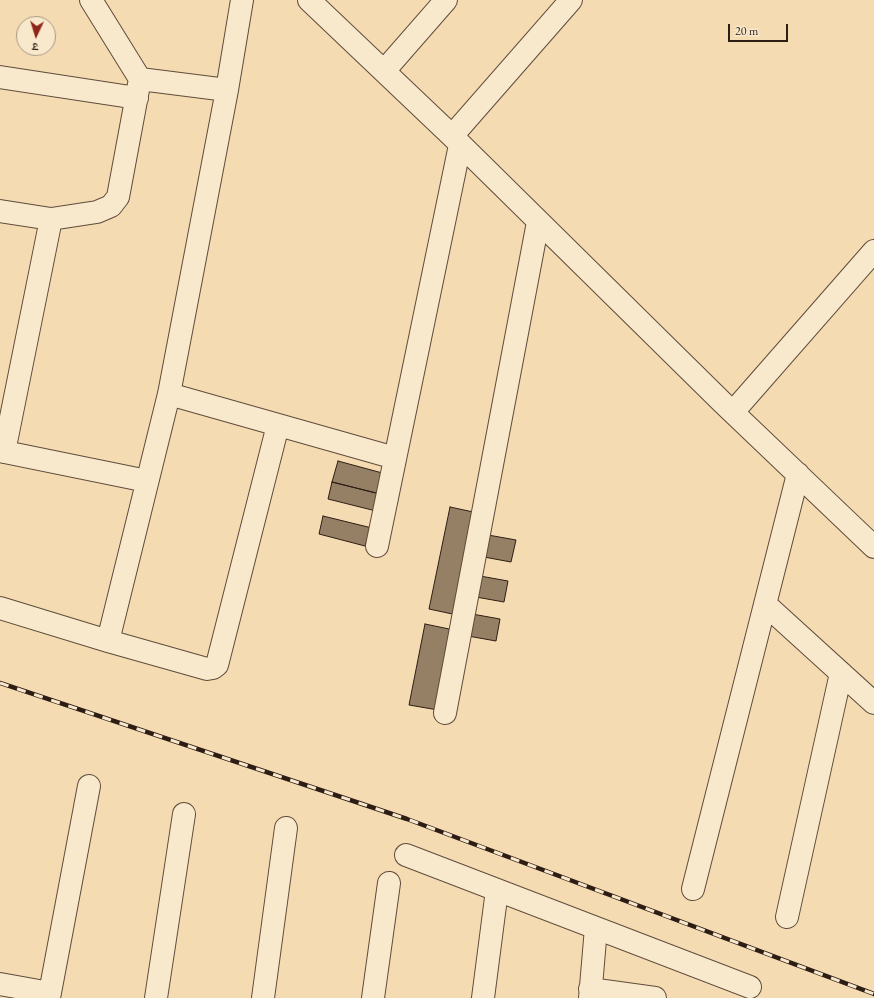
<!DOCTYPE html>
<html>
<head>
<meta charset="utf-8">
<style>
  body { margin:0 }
  #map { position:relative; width:874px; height:998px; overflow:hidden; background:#f5dbb1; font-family:"EB Garamond","Noto Serif Devanagari",serif }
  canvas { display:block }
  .north { position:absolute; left:16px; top:16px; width:40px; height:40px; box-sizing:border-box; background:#f8e8cc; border:1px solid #a79783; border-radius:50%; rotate:184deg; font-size:11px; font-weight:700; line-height:16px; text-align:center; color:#2d1d15 }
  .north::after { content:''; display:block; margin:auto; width:14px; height:18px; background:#8f2418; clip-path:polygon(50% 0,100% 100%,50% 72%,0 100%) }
  .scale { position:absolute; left:728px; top:24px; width:60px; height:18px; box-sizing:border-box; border:2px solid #2d1d15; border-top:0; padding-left:5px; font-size:12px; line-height:14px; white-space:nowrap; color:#2d1d15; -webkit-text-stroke:3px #f8e8cc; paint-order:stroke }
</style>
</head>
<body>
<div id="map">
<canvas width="874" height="998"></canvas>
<div class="north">उ</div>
<div class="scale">20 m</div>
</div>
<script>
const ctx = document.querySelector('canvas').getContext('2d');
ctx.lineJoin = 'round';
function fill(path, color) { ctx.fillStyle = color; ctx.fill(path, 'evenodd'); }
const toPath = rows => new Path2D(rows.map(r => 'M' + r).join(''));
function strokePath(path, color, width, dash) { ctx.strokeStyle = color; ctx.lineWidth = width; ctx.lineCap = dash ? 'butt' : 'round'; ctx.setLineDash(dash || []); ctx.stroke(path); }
const building = toPath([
  [338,461,386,474,380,494,332,482,338,461],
  [332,482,380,494,376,511,328,499,332,482],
  [450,507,478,513,457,615,429,609,450,507],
  [323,516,372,528,370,538,368,537,365,546,319,534,323,516],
  [488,535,516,540,511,562,484,557,488,535],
  [480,576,508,581,504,602,476,597,480,576],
  [472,614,500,619,496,641,468,636,472,614],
  [425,624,454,630,438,710,409,705,425,624]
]);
const minor = toPath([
  [309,0,452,136,723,403,874,547],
  [384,71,446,0],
  [0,77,137,98],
  [140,79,227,90],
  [452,136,571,0],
  [0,211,51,219,97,212,111,206,118,197,140,79,91,0],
  [169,394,395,458],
  [733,412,874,251],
  [0,451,147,481],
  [4,452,51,219],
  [377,546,460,145],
  [765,604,874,703],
  [0,608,108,641,207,669,213,668,217,665,278,425],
  [108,641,169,394,227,90,242,0],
  [445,713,538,222],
  [406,855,750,987],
  [693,889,798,474],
  [787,917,841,673],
  [0,984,50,993],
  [590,989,655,998],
  [49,998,89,786],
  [156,998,184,814],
  [263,998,286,828],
  [373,998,389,883],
  [483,998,497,890],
  [590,998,596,928]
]);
const rail = toPath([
  [0,683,407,819,874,994]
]);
fill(building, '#958066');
strokePath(building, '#2d1d15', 1);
strokePath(minor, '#5f4c3c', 24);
strokePath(minor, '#f8e8cc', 22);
strokePath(rail, '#2d1d15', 4.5);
strokePath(rail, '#f8e8cc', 3, [9]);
</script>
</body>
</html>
